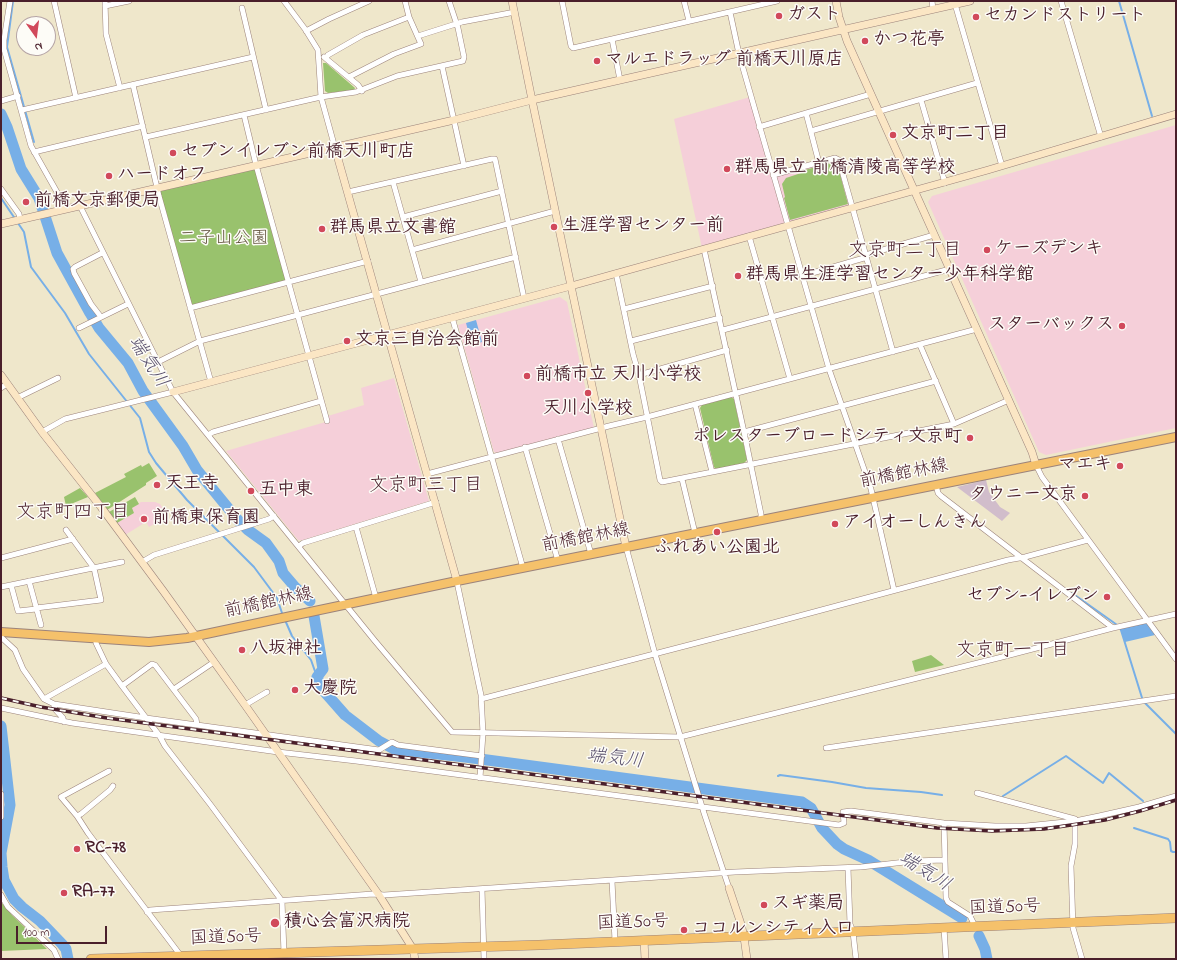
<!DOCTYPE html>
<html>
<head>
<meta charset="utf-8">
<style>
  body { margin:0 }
  #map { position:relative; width:1177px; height:960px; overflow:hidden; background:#efe7cb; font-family:"Indie Flower",sans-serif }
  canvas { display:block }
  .frame { position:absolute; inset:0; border:2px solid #4a1f2b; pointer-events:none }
  .north { position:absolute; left:16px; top:16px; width:40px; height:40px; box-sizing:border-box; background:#fdfcf7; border:1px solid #b5a4a5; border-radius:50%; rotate:166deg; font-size:11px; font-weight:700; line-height:16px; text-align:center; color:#4a1f2b }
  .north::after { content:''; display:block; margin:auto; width:14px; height:18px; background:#d1495b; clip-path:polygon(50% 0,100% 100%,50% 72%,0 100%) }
  .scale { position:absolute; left:16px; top:926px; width:91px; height:18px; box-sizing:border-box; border:2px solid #4a1f2b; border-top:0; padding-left:5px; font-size:12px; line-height:14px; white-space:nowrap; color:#4a1f2b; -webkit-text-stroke:3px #fdfcf7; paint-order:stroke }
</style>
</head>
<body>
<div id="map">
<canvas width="1177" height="960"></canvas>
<div class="frame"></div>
<div class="north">N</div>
<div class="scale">100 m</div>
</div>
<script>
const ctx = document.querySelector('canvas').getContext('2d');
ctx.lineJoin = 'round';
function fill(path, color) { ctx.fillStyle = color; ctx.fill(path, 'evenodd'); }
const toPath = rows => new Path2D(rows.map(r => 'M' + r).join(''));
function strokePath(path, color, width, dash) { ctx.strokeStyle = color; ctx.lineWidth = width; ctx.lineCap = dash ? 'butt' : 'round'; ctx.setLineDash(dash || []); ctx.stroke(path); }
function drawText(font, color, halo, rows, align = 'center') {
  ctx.font = font + ' "Indie Flower","Klee One",sans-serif'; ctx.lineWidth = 3; ctx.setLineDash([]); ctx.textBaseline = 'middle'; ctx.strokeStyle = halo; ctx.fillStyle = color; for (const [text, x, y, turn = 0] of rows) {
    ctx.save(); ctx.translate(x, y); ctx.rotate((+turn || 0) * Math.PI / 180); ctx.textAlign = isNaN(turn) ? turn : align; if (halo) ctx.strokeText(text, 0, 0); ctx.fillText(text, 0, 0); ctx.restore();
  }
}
const built = toPath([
  [750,97,771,178,837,160,850,209,702,248,674,119],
  [1176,125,1176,428,1046,455,1039,452,928,202,932,196],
  [560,297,567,302,594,428,497,453,494,452,458,325],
  [394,378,429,501,303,540,298,540,226,451,329,421,328,416,364,405,361,388],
  [141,502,155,502,160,504,167,514,156,521,156,523,149,527,146,522,125,535,117,523,134,513,131,509]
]);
const industrial = toPath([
  [986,480,989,492,1000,507,1010,513,1002,521,957,487]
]);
const green = toPath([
  [323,63,326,63,355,88,354,90,328,93,325,91],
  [834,162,837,163,848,204,790,220,784,198,785,197,782,184,786,178,801,173,801,171],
  [256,165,289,282,190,308,157,188],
  [731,397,734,399,747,460,744,463,716,469,714,467,700,408,702,405],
  [149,463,157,476,146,483,146,485,107,510,95,493,126,477,124,474,141,465,142,467],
  [80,488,88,497,66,506,64,497],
  [135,497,139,504,132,508,134,513,117,523,109,512],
  [931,655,944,665,915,672,912,661],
  [1,902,12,915,47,949,1,951]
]);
const water = toPath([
  [476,320,482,342,472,345,466,323],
  [1148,621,1155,635,1125,642,1120,627]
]);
const stream = toPath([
  [13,1,7,47,34,142],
  [1119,1,1152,116],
  [1,198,24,232,31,267,65,313,89,354,140,418,149,452,156,463,187,500,254,567,277,598,283,616],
  [1072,593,1120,627,1143,701,1176,734],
  [285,620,292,636,311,660,317,677],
  [778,776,780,775,832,782,866,788,921,792,942,795],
  [1003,796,1066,756,1103,783,1109,773,1143,801],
  [1134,828,1168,839,1170,842,1171,851,1173,852,1176,852]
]);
const river = toPath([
  [1,114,7,127,21,169,39,198,57,253,90,313,99,328,128,363,143,391,183,446,197,470,237,519,248,530,266,543,279,561,283,573,295,587,310,601],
  [314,616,323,669,317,677,323,690,345,715,379,741,394,749,465,757,802,802,811,808,822,828,837,844,844,849,868,860,962,918],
  [1,726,10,805,1,853,2,867,4,880,14,899,22,907,40,921,62,944,66,949,68,959],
  [979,936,985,949,987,959]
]);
const street = toPath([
  [10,1,4,40,4,49,31,146,62,201,65,209],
  [54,1,76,98],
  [105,1,106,34,120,88],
  [284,1,305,29,318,50,321,97,335,148],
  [562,1,571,46,573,48,777,1],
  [684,1,689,21],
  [932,1,933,9],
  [1061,1,1101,137],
  [955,4,1002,166],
  [105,6,129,1],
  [242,8,266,110],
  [730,12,739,54,829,369,871,489,894,590],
  [306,31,329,19,369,1],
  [418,36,462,22,515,12],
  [612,39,620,80],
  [324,57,358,85,362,91],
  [326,58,328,55,363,35,409,17],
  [442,66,464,166],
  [349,77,394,54,421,44,409,17,405,1],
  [133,85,159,196,211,382],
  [921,100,945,183],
  [1,101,18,96],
  [22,110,253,57],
  [806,113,819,163],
  [244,115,256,165,327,421],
  [759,127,871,94],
  [811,131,977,83],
  [146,137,321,97,356,92,397,76,463,61,464,57,458,28,449,1],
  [34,152,143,126],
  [773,175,835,158,839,160,893,352],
  [393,182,421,282],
  [1,189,19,214,20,219],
  [348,192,492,159,495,159,524,298],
  [80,206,173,392,375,641,452,732,680,737,1002,657,1113,628,1176,614],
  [403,217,502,191],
  [749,236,790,379],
  [704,249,744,432,761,514,761,520],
  [412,250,555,211],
  [616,273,633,354,639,375,660,480,662,482,954,424,1009,400],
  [802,276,864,258,869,254,934,235],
  [190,308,368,261],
  [624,309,713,286],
  [101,317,91,304,74,273,73,269,75,267,102,253],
  [452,317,523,568],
  [79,328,128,304],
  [723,330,950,269],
  [631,341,720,318],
  [920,345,954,424],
  [158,362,200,341,516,257],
  [639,375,727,350],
  [1,388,7,384],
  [17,398,58,378],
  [695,404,712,472],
  [42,432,65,419,173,392],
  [744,432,936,381],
  [208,435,213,432,321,401],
  [558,439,591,554],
  [525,447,558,561],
  [1036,465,1042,477,1176,659],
  [427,474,609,426,647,417,977,329],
  [682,479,695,533],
  [936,485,938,493,941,496,1113,628],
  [356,527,376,598],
  [299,546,303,543,436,502],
  [626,547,655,654,704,813,729,888],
  [1,558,73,539],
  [142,562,154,555,269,519,274,516],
  [29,581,41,625],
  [457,581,458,587,481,695,483,733,480,778],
  [11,585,18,611,36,609],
  [1,587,122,562],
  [36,608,101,600,94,568,66,530],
  [1,637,15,650,23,669,44,699,54,704,146,718,379,750,392,742,398,745,482,756],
  [96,639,96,643,106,664,122,686,159,735,165,746,210,804,282,901,284,953],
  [122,686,152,664,155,665,196,719,197,725],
  [174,689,214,662],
  [44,699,106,664],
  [481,699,758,627,1008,560,1025,557,1088,540],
  [54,704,54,708,63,718,64,722],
  [245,705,267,692],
  [1,708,72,723,278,752,356,761,839,825,844,823,843,812,851,811,944,823,995,826,1026,826,1075,821,1099,816,1139,807,1176,796],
  [826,748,1176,696],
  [109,771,61,797,77,816,88,833,181,956],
  [977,793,1075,819,1075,844,1071,866,1073,928,1082,959],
  [1,794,1,817],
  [77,816,81,814,110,790,113,786],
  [944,823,946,898,948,902,970,916,975,926],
  [848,868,850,924,853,932,856,959],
  [612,881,615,941],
  [482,889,484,959],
  [1,895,8,907,54,950,58,959],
  [147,912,150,910,373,894,384,895,735,872,861,867,914,861,944,860],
  [944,928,946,959]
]);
const secondary = toPath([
  [836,1,839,17,847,41,1032,452,1036,465],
  [335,148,457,581],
  [1,224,454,120,532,100,620,80,970,1],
  [1,375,42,432,101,507,164,592,245,705,379,895,413,949,415,959],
  [173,392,571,286,532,100,512,1],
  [626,547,571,286,988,170,1176,114],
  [729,888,741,924,744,937,747,959],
  [644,940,645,959]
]);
const primary = toPath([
  [1,632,149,642,187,638,457,581,1176,437]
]);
const highway = toPath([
  [91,959,539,945,1176,918]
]);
const rail = toPath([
  [1,698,41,707,107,718,937,828,992,831,1044,829,1105,820,1140,811,1176,800]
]);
const markers = [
  [779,16,4,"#d1495b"],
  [976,17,4,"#d1495b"],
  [865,41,4,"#d1495b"],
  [597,61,4,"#d1495b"],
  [893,135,4,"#d1495b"],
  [173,153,4,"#d1495b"],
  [727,169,4,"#d1495b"],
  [109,176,4,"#d1495b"],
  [26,202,4,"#d1495b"],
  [554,227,4,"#d1495b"],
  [322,229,4,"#d1495b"],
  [987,250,4,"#d1495b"],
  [738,276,4,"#d1495b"],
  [1122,326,4,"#d1495b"],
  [347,341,4,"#d1495b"],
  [527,376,4,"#d1495b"],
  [588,393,4,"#d1495b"],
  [970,438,4,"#d1495b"],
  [1120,466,4,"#d1495b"],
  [157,485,4,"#d1495b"],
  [251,491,4,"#d1495b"],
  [1085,496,4,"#d1495b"],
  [144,519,4,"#d1495b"],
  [835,524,4,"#d1495b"],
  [717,532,4,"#d1495b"],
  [1107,597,4,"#d1495b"],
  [242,650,4,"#d1495b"],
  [295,690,4,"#d1495b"],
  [77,849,4,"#d1495b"],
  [64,893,4,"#d1495b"],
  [764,905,4,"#d1495b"],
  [275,923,5,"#d1495b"],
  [684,930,4,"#d1495b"]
];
const poiNames = [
  ["ガスト",787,16],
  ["セカンドストリート",984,17],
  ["かつ花亭",873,41],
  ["マルエドラッグ 前橋天川原店",605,61],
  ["文京町二丁目",901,135],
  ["セブンイレブン前橋天川町店",181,153],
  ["群馬県立 前橋清陵高等学校",735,169],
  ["ハードオフ",117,176],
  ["前橋文京郵便局",34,202],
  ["生涯学習センター前",562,227],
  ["群馬県立文書館",330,229],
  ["ケーズデンキ",995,250],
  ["群馬県生涯学習センター少年科学館",746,276],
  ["スターバックス",1114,326,"right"],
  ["文京三自治会館前",355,341],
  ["前橋市立 天川小学校",535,376],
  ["天川小学校",588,410,"center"],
  ["ポレスターブロードシティ文京町",962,438,"right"],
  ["マエキ",1112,466,"right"],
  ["天王寺",165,485],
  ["五中東",259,491],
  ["タウニー文京",1077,496,"right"],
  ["前橋東保育園",152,519],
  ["アイオーしんきん",843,524],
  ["ふれあい公園北",717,549,"center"],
  ["セブン-イレブン",1099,597,"right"],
  ["八坂神社",250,650],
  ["大慶院",303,690],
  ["RC-78",85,849],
  ["RA-77",72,893],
  ["スギ薬局",772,905],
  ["積心会富沢病院",284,923],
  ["ココルンシティ入口",692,930]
];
const parkNames = [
  ["二子山公園",224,240]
];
const streetNames = [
  ["前橋館林線",904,475,-11],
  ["前橋館林線",586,539,-11],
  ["前橋館林線",269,604,-12],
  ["国道50号",1005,909,-2],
  ["国道50号",633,924,-2],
  ["国道50号",226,939,-2]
];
const neighbourhoodNames = [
  ["文京町二丁目",905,252],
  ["文京町三丁目",426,487],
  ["文京町四丁目",73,514],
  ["文京町一丁目",1013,652]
];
const waterNames = [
  ["端気川",147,363,57],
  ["端気川",615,760,7],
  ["端気川",924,873,32]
];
fill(built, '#f5cfd9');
fill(industrial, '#d1bdcb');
fill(green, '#99c26d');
fill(water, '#77afe7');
strokePath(stream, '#77afe7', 2);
strokePath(river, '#77afe7', 11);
strokePath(street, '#9c837b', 6);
strokePath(secondary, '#9c837b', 8);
strokePath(primary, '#9c837b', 10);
strokePath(highway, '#9c837b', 10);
strokePath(street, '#fff', 5);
strokePath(secondary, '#fbe6c4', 7);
strokePath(primary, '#f5c16b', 8);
strokePath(highway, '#f5c16b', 9);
strokePath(rail, '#4a1f2b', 3.5);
strokePath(rail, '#fdfcf7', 2, [6]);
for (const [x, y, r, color] of markers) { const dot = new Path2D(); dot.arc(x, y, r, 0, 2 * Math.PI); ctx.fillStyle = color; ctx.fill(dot); strokePath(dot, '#fdfcf7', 1.5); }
drawText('bold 18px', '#4a1f2b', '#fdfcf7', poiNames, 'left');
drawText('18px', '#665842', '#fdfcf7', parkNames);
drawText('18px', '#4a1f2b', '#fdfcf7', streetNames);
drawText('19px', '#4a1f2b', '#fdfcf7', neighbourhoodNames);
drawText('italic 19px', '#5a516d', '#fdfcf7', waterNames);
</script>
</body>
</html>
